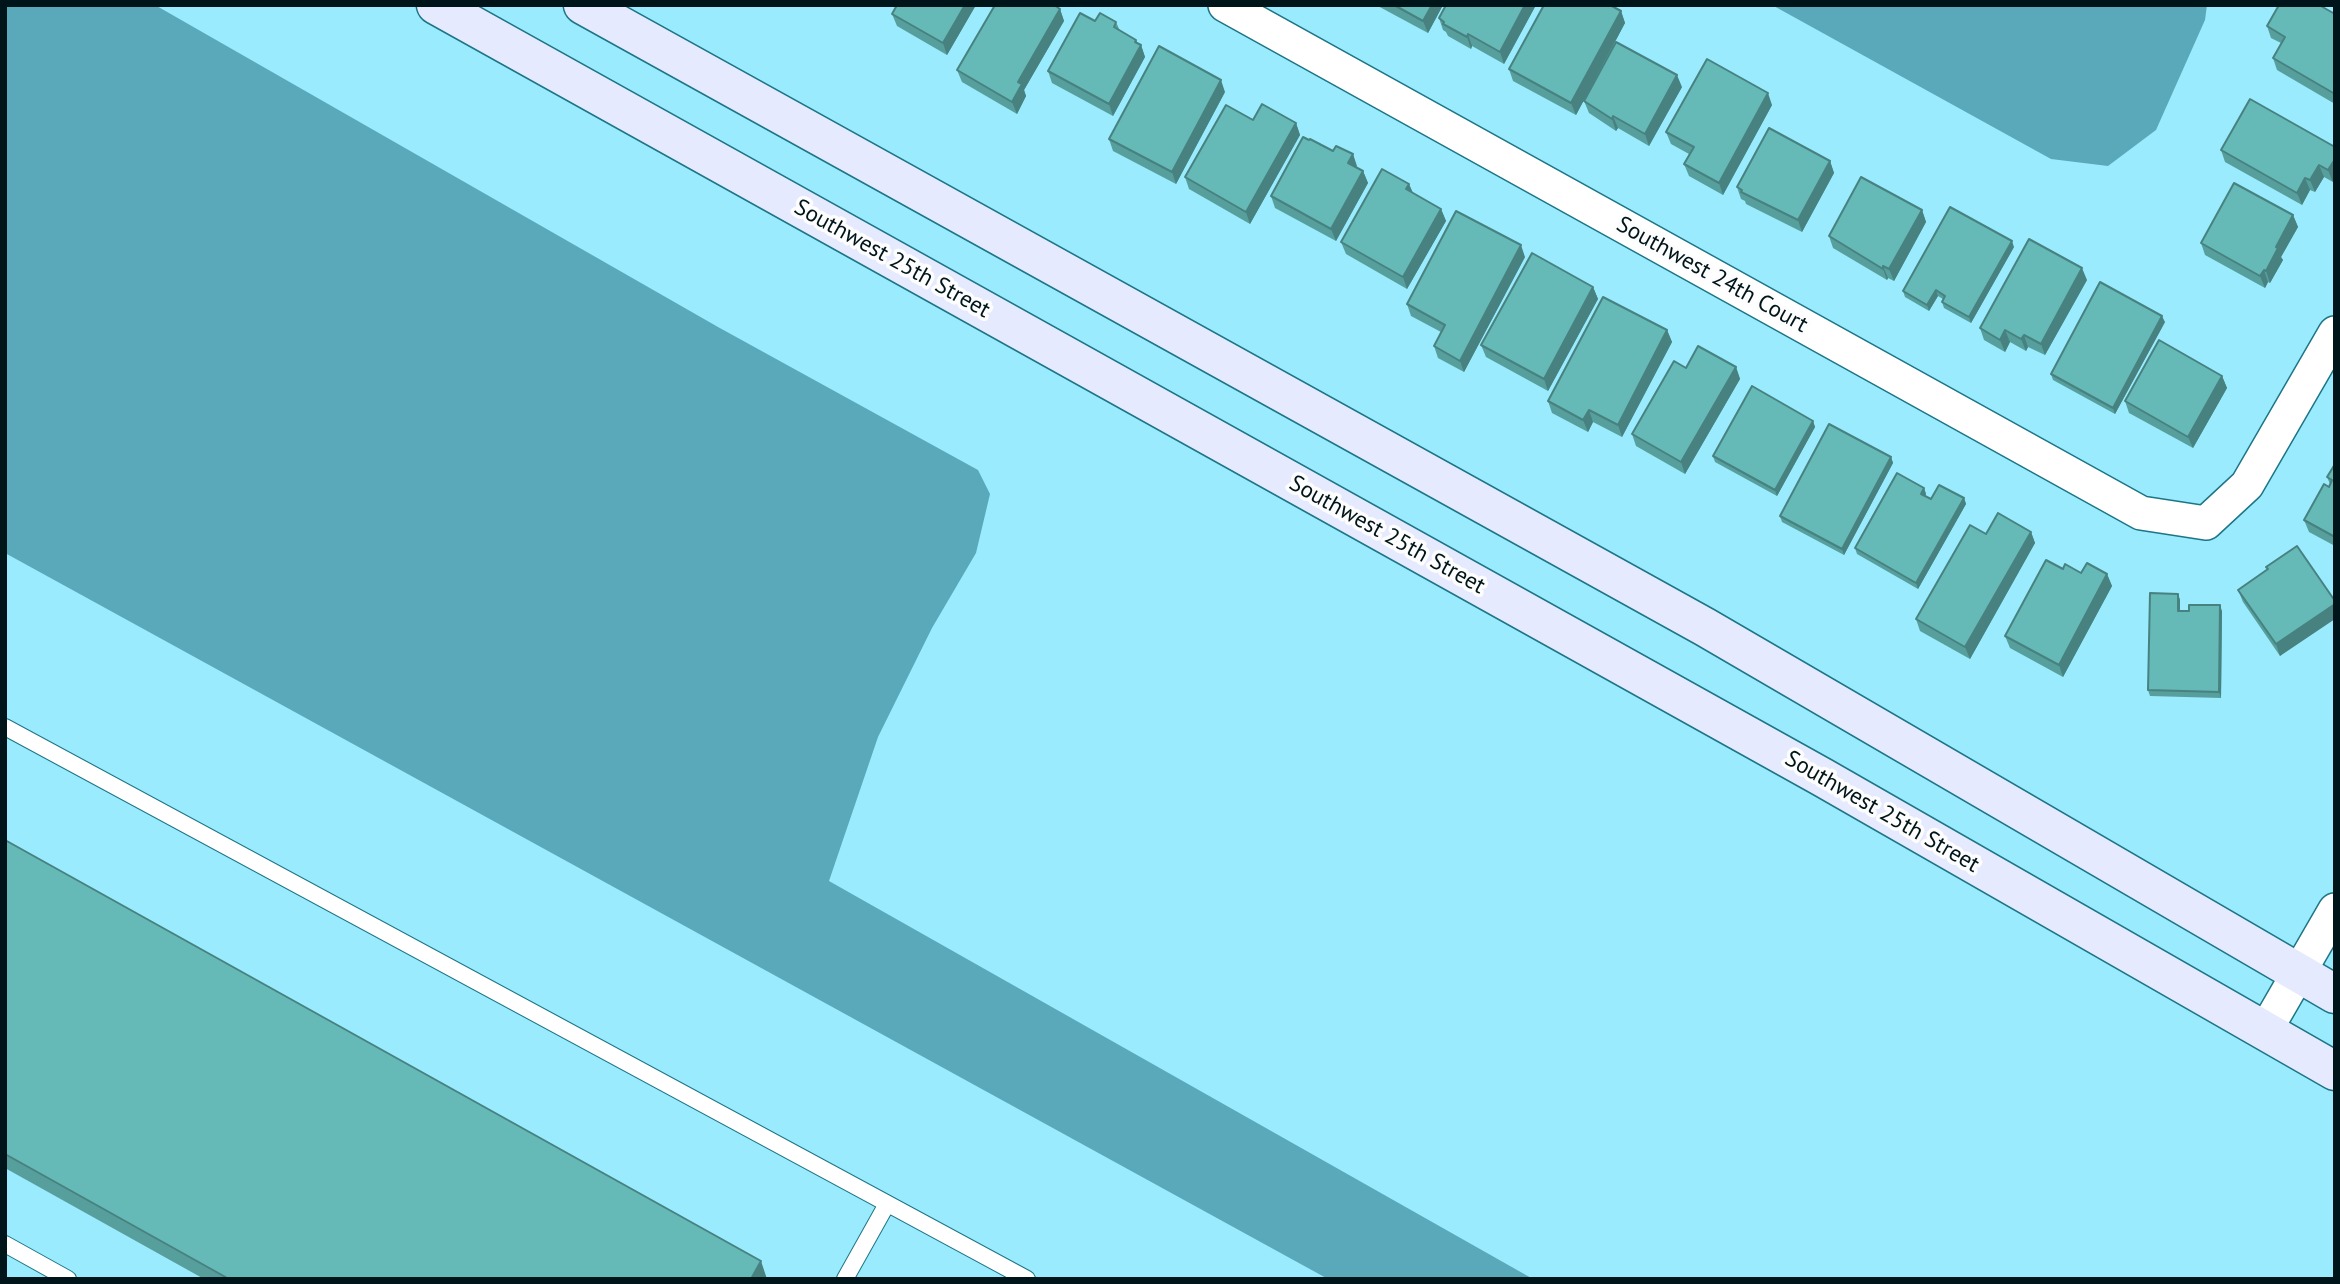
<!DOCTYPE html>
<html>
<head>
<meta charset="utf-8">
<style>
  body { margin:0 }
  #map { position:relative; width:2340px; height:1284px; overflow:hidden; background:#9aebfe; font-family:"PT Sans",sans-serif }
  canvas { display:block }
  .frame { position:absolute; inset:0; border:7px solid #00151a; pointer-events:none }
</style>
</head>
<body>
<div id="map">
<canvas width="2340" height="1284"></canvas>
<div class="frame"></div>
</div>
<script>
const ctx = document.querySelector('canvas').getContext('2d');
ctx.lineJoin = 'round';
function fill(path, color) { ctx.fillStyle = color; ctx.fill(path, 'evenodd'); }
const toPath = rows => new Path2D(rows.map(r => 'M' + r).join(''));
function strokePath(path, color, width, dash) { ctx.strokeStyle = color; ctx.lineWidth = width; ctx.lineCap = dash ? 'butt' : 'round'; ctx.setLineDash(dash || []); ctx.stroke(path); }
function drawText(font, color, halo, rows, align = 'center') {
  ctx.font = font + ' "PT Sans",sans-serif'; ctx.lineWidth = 7; ctx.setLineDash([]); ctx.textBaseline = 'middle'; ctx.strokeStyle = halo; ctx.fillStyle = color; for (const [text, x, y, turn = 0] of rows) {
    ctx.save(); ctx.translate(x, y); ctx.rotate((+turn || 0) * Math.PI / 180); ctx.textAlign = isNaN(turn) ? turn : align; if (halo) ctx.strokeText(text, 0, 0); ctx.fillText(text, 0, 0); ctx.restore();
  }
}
const water = toPath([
  [5,5,155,5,718,327,978,470,990,494,976,553,932,628,878,737,829,881,1533,1279,1328,1279,5,553],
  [1772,5,2207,5,2205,20,2156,130,2108,166,2051,159]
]);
const lane = toPath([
  [5,727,1027,1279],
  [5,1244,68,1279],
  [845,1279,887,1204]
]);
const street = toPath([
  [1225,5,2141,513,2206,523,2247,485,2335,333],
  [2265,1031,2335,910]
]);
const secondary = toPath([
  [436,5,1822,777,2335,1071],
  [583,5,1705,627,2335,994]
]);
const wall = toPath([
  [897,5,976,5,947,55,897,26,892,14],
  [1376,5,1443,5,1428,33],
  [1446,5,1536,5,1504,64,1472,46,1471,49,1448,36,1446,32,1443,30,1439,18],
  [1060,9,1064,21,1024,90,1026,96,1017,114,962,82,957,70],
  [1621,11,1625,23,1576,115,1513,81,1509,69],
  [2335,14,2335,104,2277,70,2273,58,2281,43,2271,38,2267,26],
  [1095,21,1116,22,1120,31,1136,40,1137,43,1141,45,1145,57,1113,116,1052,83,1048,71],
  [1682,87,1649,146,1618,128,1616,131,1589,113,1584,101],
  [1225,92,1176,184,1113,151,1109,139],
  [1772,105,1723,195,1689,176,1684,164,1689,154,1671,144,1666,132],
  [1253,120,1296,123,1300,135,1250,224,1189,189,1185,177],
  [1309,140,1333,151,1353,154,1356,167,1363,171,1368,183,1336,241,1275,208,1271,196],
  [2335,147,2333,182,2324,177,2315,192,2310,190,2302,205,2225,162,2221,150],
  [1830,161,1834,173,1802,232,1746,204,1745,201,1741,199,1737,187],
  [1409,184,1413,193,1441,209,1446,221,1407,289,1346,254,1341,242],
  [1922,210,1926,222,1894,281,1888,278,1887,280,1833,248,1829,236],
  [2293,215,2298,227,2281,257,2283,260,2270,283,2268,282,2265,288,2205,255,2201,243],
  [2014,247,1971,323,1944,308,1942,302,1943,299,1938,296,1929,311,1905,297,1903,291],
  [1525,257,1464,372,1438,358,1434,346,1441,332,1411,316,1407,304],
  [2087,280,2045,355,2028,347,2026,351,2010,342,2005,352,1984,340,1980,328],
  [1593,287,1598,299,1548,391,1486,357,1481,345],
  [2165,322,2115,414,2053,380,2051,374],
  [1667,330,1672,342,1622,437,1593,422,1588,432,1552,413,1548,401],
  [1736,367,1740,379,1685,474,1636,446,1632,434,1686,368],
  [2222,376,2227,388,2193,448,2129,413,2125,401],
  [1813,421,1815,427,1777,496,1715,462,1713,456],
  [1891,457,1893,463,1844,555,1782,522,1780,516],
  [2335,464,2335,546,2309,532,2304,520,2329,487,2330,484,2327,477],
  [1924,488,1926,494,1925,496,1931,499,1964,498,1966,504,1918,589,1857,554,1855,548],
  [2031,532,2035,543,1970,659,1920,631,1916,619,1986,534],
  [2266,567,2335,601,2280,656,2243,602,2238,590,2268,570],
  [2063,569,2081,573,2107,574,2112,586,2063,677,2010,648,2005,636],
  [2178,594,2180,600,2180,611,2222,611,2221,698,2150,696,2148,690],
  [5,840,767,1279,204,1279,5,1168]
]);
const shadedWall = toPath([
  [965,5,976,5,947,55,943,43],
  [1432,5,1443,5,1428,33,1423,21],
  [1525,5,1536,5,1504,64,1500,52],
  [1060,9,1064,21,1024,90,1026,96,1017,114,1012,102,1018,82],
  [1621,11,1625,23,1576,115,1571,103],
  [1468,34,1472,46,1471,49,1467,37],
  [1136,40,1139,49,1141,45,1145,57,1113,116,1109,104],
  [1677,75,1682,87,1649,146,1645,134],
  [1221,80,1225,92,1176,184,1172,172],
  [1768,93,1772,105,1723,195,1719,183],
  [1613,116,1618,128,1616,131,1612,119],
  [1296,123,1300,135,1250,224,1246,212],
  [1353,154,1357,166,1352,175,1348,163],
  [2335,159,2335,179,2333,182,2328,170],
  [1830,161,1834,173,1802,232,1798,220],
  [2319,165,2324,177,2315,192,2310,180],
  [1363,171,1368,183,1336,241,1331,229],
  [2305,178,2310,190,2302,205,2297,193],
  [1409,184,1414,196,1406,189],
  [1441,209,1446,221,1407,289,1403,277],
  [1922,210,1926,222,1894,281,1889,269],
  [2293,215,2298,227,2281,257,2283,260,2270,283,2266,271,2276,247],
  [2012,241,2014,247,1971,323,1969,317],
  [1521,245,1525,257,1464,372,1460,361],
  [1883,266,1888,278,1887,280,1883,269],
  [2082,268,2087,280,2045,355,2041,344],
  [2264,270,2268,282,2265,288,2260,276],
  [1593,287,1598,299,1548,391,1544,379],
  [1936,290,1938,296,1929,311,1927,305],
  [2162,316,2165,322,2115,414,2113,408],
  [1667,330,1672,342,1622,437,1618,425],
  [2005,330,2010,342,2005,352,2000,340],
  [2024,335,2028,347,2026,351,2021,339],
  [1736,367,1740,379,1685,474,1681,462],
  [2222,376,2227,388,2193,448,2188,437],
  [1589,410,1593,422,1588,432,1583,420],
  [1813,421,1815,427,1777,496,1775,490],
  [1891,457,1893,463,1844,555,1842,549],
  [1924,488,1926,494,1923,500,1921,494],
  [1964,498,1966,504,1918,589,1916,583],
  [2031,532,2035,543,1970,659,1965,647],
  [2107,574,2112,586,2063,677,2059,665],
  [2178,594,2180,600,2180,617,2178,611],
  [2335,604,2335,619,2280,656,2276,644],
  [2220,605,2222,611,2221,698,2219,692],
  [761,1261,767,1279,751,1279]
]);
const building = toPath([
  [897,5,965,5,943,43,892,14,897,5],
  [995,5,1054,5,1060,9,1018,82,1022,84,1012,102,957,70,995,5],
  [1394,5,1432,5,1423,21,1394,5],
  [1446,5,1525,5,1500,52,1468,34,1467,37,1443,24,1444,22,1439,18,1446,5],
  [1544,5,1610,5,1621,11,1571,103,1509,69,1544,5],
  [2279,5,2319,5,2335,14,2335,94,2273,58,2285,37,2267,26,2279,5],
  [1080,13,1095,21,1100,13,1116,22,1114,27,1136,40,1135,42,1141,45,1109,104,1048,71,1080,13],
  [1616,42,1677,75,1645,134,1613,116,1612,119,1584,101,1616,42],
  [1159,46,1221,80,1172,172,1109,139,1159,46],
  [1707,59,1768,93,1719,183,1684,164,1694,147,1666,132,1707,59],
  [2250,99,2335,147,2335,159,2328,170,2319,165,2310,180,2305,178,2297,193,2221,150,2250,99],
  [1262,104,1296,123,1246,212,1185,177,1226,105,1253,120,1262,104],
  [1769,128,1830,161,1798,220,1741,192,1742,190,1737,187,1769,128],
  [1303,137,1309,140,1310,139,1333,151,1336,146,1353,154,1348,163,1363,171,1331,229,1271,196,1303,137],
  [1382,169,1409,184,1406,189,1441,209,1403,277,1341,242,1382,169],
  [1861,177,1922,210,1889,269,1883,266,1883,269,1829,236,1861,177],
  [2234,183,2293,215,2276,247,2278,248,2266,271,2264,270,2260,276,2201,243,2234,183],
  [1950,207,2012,241,1969,317,1942,302,1945,296,1936,290,1927,305,1903,291,1950,207],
  [1456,211,1521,245,1460,361,1434,346,1445,325,1407,304,1456,211],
  [2029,239,2082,268,2041,344,2024,335,2021,339,2005,330,2000,340,1980,328,2029,239],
  [1532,253,1593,287,1544,379,1481,345,1532,253],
  [2100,282,2162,316,2113,408,2051,374,2100,282],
  [1603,297,1667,330,1618,425,1589,410,1583,420,1548,401,1603,297],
  [2159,340,2222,376,2188,437,2125,401,2159,340],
  [1698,346,1736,367,1681,462,1632,434,1674,361,1686,368,1698,346],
  [1752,386,1813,421,1775,490,1713,456,1752,386],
  [1829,424,1891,457,1842,549,1780,516,1829,424],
  [2335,464,2335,537,2304,520,2324,484,2329,487,2332,480,2327,477,2335,464],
  [1897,473,1924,488,1921,494,1931,499,1939,485,1964,498,1916,583,1855,548,1897,473],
  [1998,513,2031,532,1965,647,1916,619,1970,525,1986,534,1998,513],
  [2297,546,2335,601,2335,604,2276,644,2238,590,2268,569,2266,567,2297,546],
  [2046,560,2063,569,2065,564,2081,573,2087,563,2107,574,2059,665,2005,636,2046,560],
  [2150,593,2178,594,2178,611,2189,611,2189,605,2220,605,2219,692,2148,690,2150,593],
  [5,840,761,1261,751,1279,229,1279,5,1154,5,840]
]);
const streetNames = [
  ["Southwest 25th Street",892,259,29],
  ["Southwest 24th Court",1712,275,29],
  ["Southwest 25th Street",1387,535,29],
  ["Southwest 25th Street",1882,812,30]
];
fill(water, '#5aa9bb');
strokePath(lane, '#1d7586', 18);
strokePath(street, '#1d7586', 36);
strokePath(secondary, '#1d7586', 41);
strokePath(lane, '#fff', 16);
strokePath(street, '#fff', 33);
strokePath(secondary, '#e6eaff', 38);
fill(wall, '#579f9d');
fill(shadedWall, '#478280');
fill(building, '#65b9b7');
strokePath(building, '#478280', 2);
drawText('23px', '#00151a', '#fdfdfd', streetNames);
</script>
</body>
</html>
